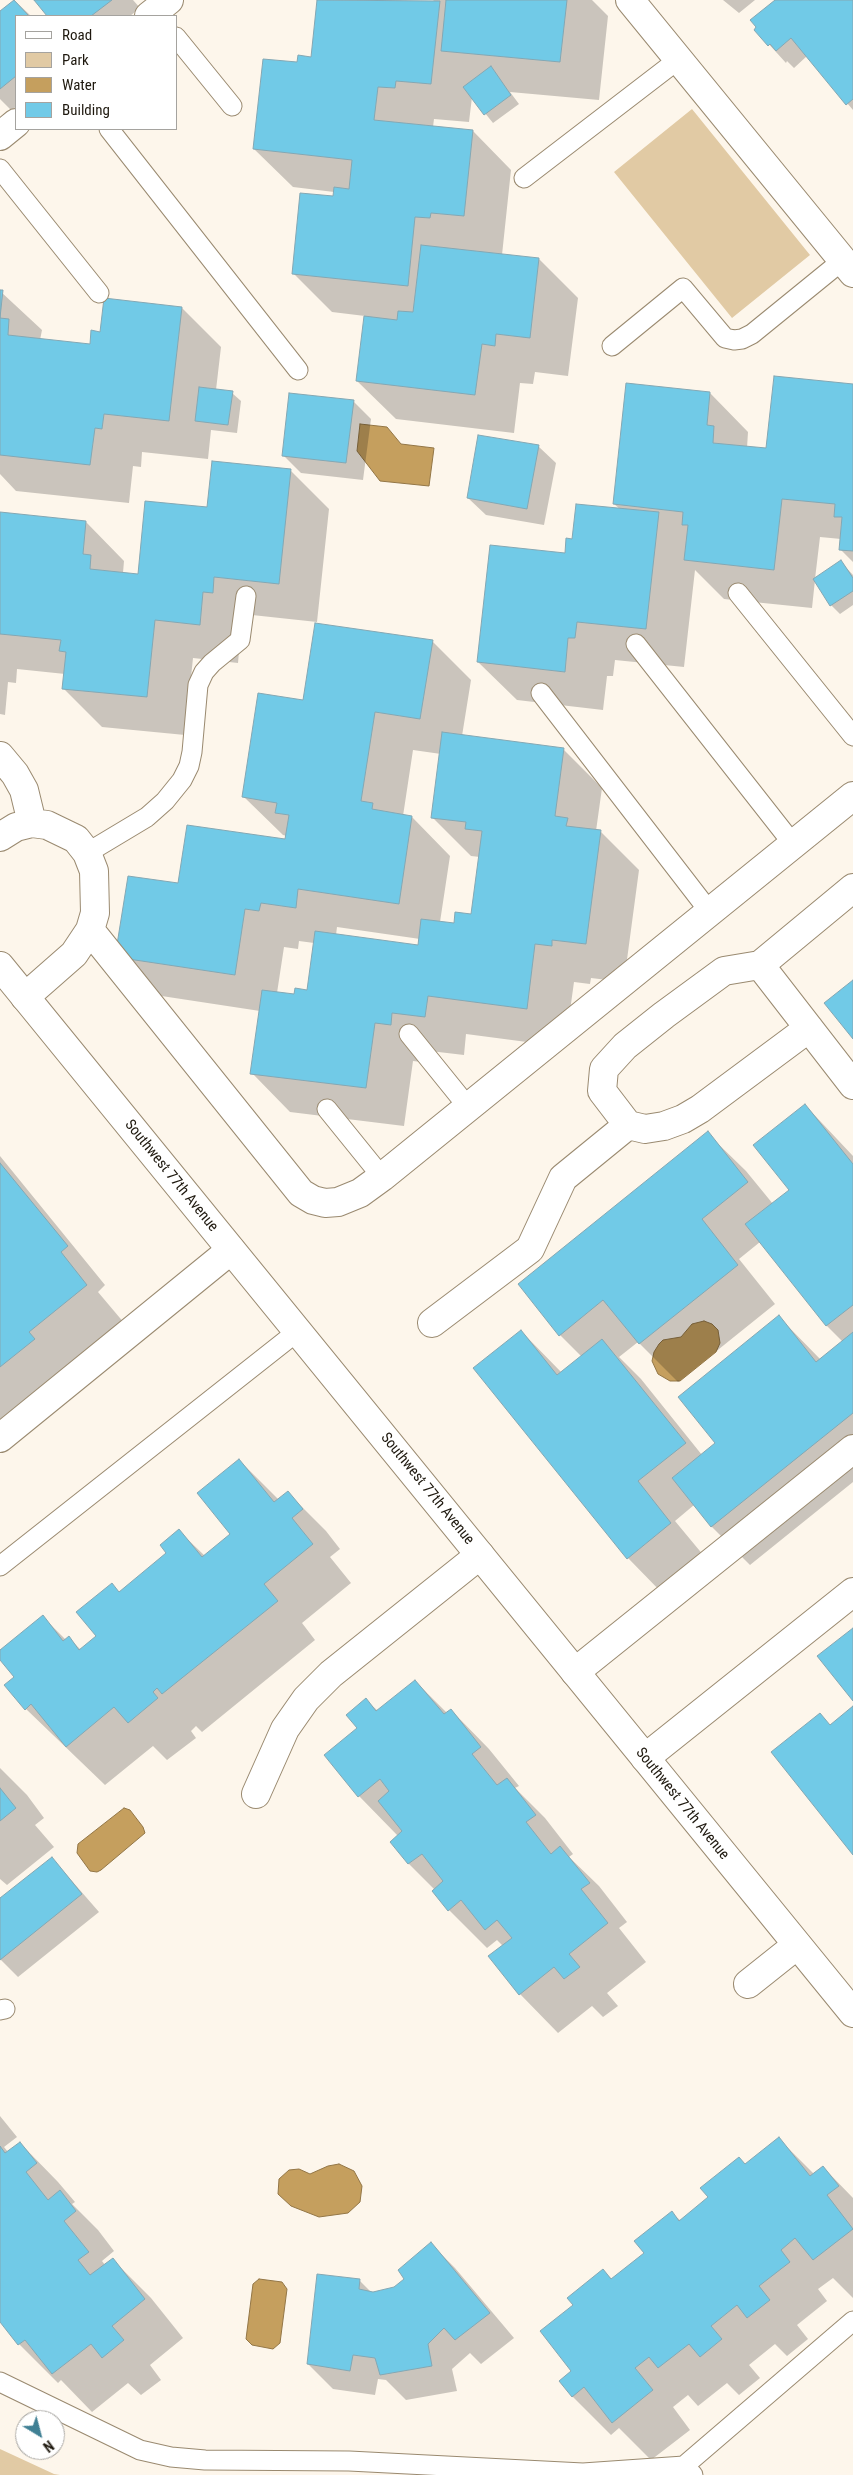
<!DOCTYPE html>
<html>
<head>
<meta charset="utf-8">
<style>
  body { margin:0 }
  #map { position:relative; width:853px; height:2475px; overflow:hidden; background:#fdf6eb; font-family:"Roboto Condensed",sans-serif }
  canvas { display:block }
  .legend { position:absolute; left:15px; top:15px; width:162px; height:115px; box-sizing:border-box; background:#fff; border:1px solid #a5a39f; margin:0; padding:6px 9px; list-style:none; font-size:15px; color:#1e180e }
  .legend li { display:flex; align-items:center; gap:10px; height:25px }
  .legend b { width:25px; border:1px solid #a5a39f }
  .north { position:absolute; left:15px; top:2410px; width:50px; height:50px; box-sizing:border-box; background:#fff; border:1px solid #a5a39f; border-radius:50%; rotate:143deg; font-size:14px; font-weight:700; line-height:20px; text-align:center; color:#1e180e }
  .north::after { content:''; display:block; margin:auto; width:18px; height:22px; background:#408094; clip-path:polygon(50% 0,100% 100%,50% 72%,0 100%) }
</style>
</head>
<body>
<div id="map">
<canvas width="853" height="2475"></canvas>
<ul class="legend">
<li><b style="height:6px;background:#fff"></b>Road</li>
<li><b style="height:14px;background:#e1caa4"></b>Park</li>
<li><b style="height:14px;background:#c59f5e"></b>Water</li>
<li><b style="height:14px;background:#71cae7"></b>Building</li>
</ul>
<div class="north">N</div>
</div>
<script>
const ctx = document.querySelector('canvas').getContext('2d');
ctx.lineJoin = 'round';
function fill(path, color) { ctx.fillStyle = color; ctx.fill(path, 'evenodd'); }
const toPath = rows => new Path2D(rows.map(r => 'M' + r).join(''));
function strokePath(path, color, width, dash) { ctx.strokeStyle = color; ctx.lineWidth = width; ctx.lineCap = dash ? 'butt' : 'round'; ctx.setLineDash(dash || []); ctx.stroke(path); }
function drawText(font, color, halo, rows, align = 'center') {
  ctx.font = font + ' "Roboto Condensed",sans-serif'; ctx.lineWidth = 4.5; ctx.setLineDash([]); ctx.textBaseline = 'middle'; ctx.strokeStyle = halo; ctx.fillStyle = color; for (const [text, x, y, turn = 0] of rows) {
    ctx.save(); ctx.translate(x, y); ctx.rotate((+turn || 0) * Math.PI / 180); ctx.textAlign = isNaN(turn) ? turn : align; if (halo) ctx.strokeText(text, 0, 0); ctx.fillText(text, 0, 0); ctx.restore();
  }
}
const green = toPath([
  [692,109,810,255,732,318,614,172],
  [0,2449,54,2474,60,2475,0,2475]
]);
const water = toPath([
  [360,424,387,427,401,444,434,448,429,486,380,481,357,451,360,424],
  [704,1321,712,1324,718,1330,720,1343,716,1352,680,1381,670,1381,658,1374,652,1361,654,1352,659,1344,663,1340,681,1337,692,1324,704,1321],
  [124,1808,130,1810,143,1827,145,1833,101,1870,97,1872,90,1871,77,1853,78,1844,124,1808],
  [339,2164,354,2171,362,2186,360,2202,348,2213,319,2217,291,2206,278,2194,279,2179,289,2170,299,2169,310,2174,328,2166,339,2164],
  [259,2279,282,2282,287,2289,280,2343,273,2349,252,2345,246,2339,253,2284,259,2279]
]);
const shadow = toPath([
  [35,0,133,0,140,8,130,16,48,16],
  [319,0,435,2,433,0,592,0,608,16,599,100,510,92,519,104,493,123,472,97,469,122,434,119,433,127,473,131,511,170,502,255,539,259,578,298,568,376,535,372,533,384,520,383,514,433,396,419,357,381,365,316,332,312,293,273,334,197,334,192,293,187,254,149,298,64,312,58],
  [723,0,755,0,739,13],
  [777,0,853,0,853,110,807,56,794,68,787,61,786,63,756,30],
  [15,1,31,16,16,16,16,107,11,110,0,99,0,12],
  [0,291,42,330,40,340,91,345,101,333,182,308,221,347,216,390,232,393,241,401,237,433,211,430,208,459,142,452,141,467,133,466,129,503,16,491,0,474],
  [853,385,853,562,840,549,841,539,820,537,815,579,841,562,853,575,853,605,840,614,831,605,815,580,812,608,724,599,695,570,684,667,615,660,613,676,607,676,603,710,517,700,478,662,566,554,573,541,620,509,614,504,710,393,748,432,747,448,767,450],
  [353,401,371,419,363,480,301,473,284,456],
  [538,446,556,463,544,525,486,515,468,498],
  [290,470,329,509,317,622,252,615,251,631,241,630,238,663,193,658,185,735,102,727,63,688,65,674,17,669,16,683,8,682,5,715,0,714,0,513,86,522,124,561,123,573,139,575,208,509],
  [432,641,471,680,462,736,563,749,602,788,596,831,601,832,639,870,624,982,591,978,590,984,574,982,565,1047,466,1034,464,1055,430,1051,429,1063,413,1061,404,1126,290,1112,252,1073,260,1011,155,995,117,957,179,885,286,841,287,836,283,835,244,797,304,701],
  [413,750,441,754,432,817,471,856,480,857,472,915,455,924,440,922,450,856,412,817,403,816],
  [337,927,420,939,419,946,336,935],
  [299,941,314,943,308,991,295,996,277,993,284,947,298,949],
  [805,1105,853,1156,853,1482,750,1565,712,1527,694,1505,675,1521,709,1562,666,1597,628,1558,521,1331,562,1373,582,1357,560,1335,707,1133,746,1171,773,1204,791,1190],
  [760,1242,827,1326,843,1342,821,1360,779,1317,717,1444,702,1455,641,1379,619,1357,638,1342,678,1382,775,1304,739,1259],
  [0,1156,105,1285,98,1292,125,1324,0,1437],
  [239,1460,279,1500,288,1493,326,1531,340,1549,330,1557,351,1583,302,1623,315,1640,202,1732,196,1726,191,1731,196,1738,167,1760,153,1746,105,1785,26,1709,16,1677,0,1658,0,1652,43,1617,66,1640,69,1638,81,1650,98,1637,112,1585,120,1593,168,1553,179,1531,205,1556,232,1534],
  [415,1681,447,1713,451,1710,489,1749,519,1786,515,1788,545,1818,573,1854,569,1857,599,1886,627,1922,619,1928,646,1962,607,1993,618,2006,603,2017,592,2006,558,2033,520,1994,503,1946,497,1940,487,1948,449,1910,435,1890,409,1864,391,1842,398,1836,359,1796,359,1728,366,1700,378,1711],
  [0,1768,27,1795,44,1818,35,1825,54,1847,7,1885,0,1879],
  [52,1858,99,1912,18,1977,0,1959,0,1900],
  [0,2116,17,2137,4,2147,8,2152,20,2143,58,2182,75,2202,72,2204,98,2230,114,2251,102,2261,105,2265,112,2259,151,2298,183,2338,150,2365,161,2380,141,2395,128,2383,92,2412,61,2380,58,2383,19,2344,0,2320],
  [779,2139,814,2174,823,2167,853,2198,853,2298,833,2278,818,2289,827,2301,797,2325,808,2339,787,2356,775,2344,749,2365,760,2378,739,2395,727,2383,698,2406,688,2395,673,2407,690,2430,651,2460,619,2428,611,2435,572,2396,575,2305,603,2271,612,2279,645,2253,672,2213,681,2221],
  [431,2244,455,2268,514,2338,481,2364,470,2353,452,2369,457,2391,406,2400,386,2380,378,2379,375,2395,333,2389,308,2364,359,2280,373,2294,394,2288,406,2279]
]);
const building = toPath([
  [14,0,29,16,16,16,16,76,0,89,0,11,14,0],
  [34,0,112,0,91,16,47,16,34,0],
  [317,0,440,1,431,84,396,81,395,88,378,87,374,120,473,130,464,216,431,213,430,218,415,217,408,286,292,274,300,193,333,196,334,187,349,189,352,160,253,149,263,59,297,62,298,55,311,57,317,0],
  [446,0,567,0,560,62,441,51,446,0],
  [775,0,853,0,853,99,846,105,791,38,776,51,770,44,768,46,754,30,756,27,750,20,775,0],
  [491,66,511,95,484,115,463,87,491,66],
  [421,245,539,258,530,338,496,334,495,346,482,344,475,395,356,381,364,316,397,320,398,311,413,312,421,245],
  [0,290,3,290,0,318,9,319,8,335,90,344,91,330,100,332,104,298,182,307,169,421,104,414,102,429,95,428,90,465,0,455,0,290],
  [774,376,853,384,853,551,839,550,842,517,834,517,835,504,782,499,774,570,684,560,688,525,682,525,683,512,613,504,626,383,710,392,707,425,714,426,713,443,766,448,774,376],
  [199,387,233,391,228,425,195,421,199,387],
  [289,393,354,400,346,463,282,456,289,393],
  [478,435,539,445,527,509,467,498,478,435],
  [212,461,291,469,279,584,214,577,213,593,203,592,200,625,155,620,147,697,62,689,66,652,59,651,61,640,0,634,0,512,86,521,83,554,91,555,90,569,138,574,145,501,207,507,212,461],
  [576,504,659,512,646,629,577,622,575,638,568,638,565,672,477,662,490,545,565,553,566,538,572,539,576,504],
  [841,560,853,578,853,591,830,606,813,579,841,560],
  [315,623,433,640,420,719,375,712,361,801,373,803,372,809,412,816,399,904,298,889,296,908,261,903,259,911,245,909,235,975,115,957,128,876,178,883,187,825,285,839,289,815,275,813,277,803,242,797,258,693,303,700,315,623],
  [442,732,564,748,555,816,568,818,566,826,601,830,586,944,552,940,552,946,535,944,527,1009,428,996,425,1017,392,1013,391,1025,375,1023,366,1088,250,1074,262,990,294,994,295,988,307,990,315,931,418,945,421,919,454,923,455,912,471,914,482,831,465,829,466,822,431,818,442,732],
  [853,980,853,1039,824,1003,853,980],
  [805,1104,853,1164,853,1305,826,1326,745,1224,789,1190,753,1145,805,1104],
  [708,1131,748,1182,702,1219,738,1265,639,1344,603,1300,559,1336,518,1284,708,1131],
  [0,1163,68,1246,61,1252,87,1285,29,1332,35,1339,0,1367,0,1163],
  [779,1315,816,1362,853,1332,853,1413,711,1527,672,1478,715,1443,678,1397,779,1315],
  [521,1330,557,1375,602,1339,686,1443,638,1481,671,1523,627,1559,473,1368,521,1330],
  [239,1459,274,1502,288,1491,303,1509,292,1518,313,1544,264,1584,278,1601,162,1694,157,1688,153,1692,158,1698,128,1723,114,1707,66,1747,31,1704,25,1710,4,1685,14,1677,0,1660,0,1650,43,1615,63,1641,69,1636,79,1650,96,1636,76,1612,112,1583,119,1592,166,1553,160,1545,179,1529,202,1557,230,1534,197,1493,239,1459],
  [853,1628,853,1701,817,1656,853,1628],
  [415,1680,444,1714,451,1709,481,1747,472,1754,497,1785,507,1778,536,1815,526,1822,551,1854,560,1846,590,1883,581,1889,608,1923,569,1954,580,1967,564,1979,554,1967,519,1995,488,1956,512,1938,497,1920,485,1930,461,1900,448,1911,432,1891,443,1881,422,1854,408,1864,390,1842,402,1831,378,1801,389,1791,380,1779,358,1797,324,1755,357,1728,346,1715,366,1698,376,1711,415,1680],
  [853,1706,853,1855,771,1752,820,1713,830,1725,853,1706],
  [0,1788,16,1808,0,1821,0,1788],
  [52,1857,82,1894,0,1960,0,1898,52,1857],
  [779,2137,810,2176,823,2166,839,2186,827,2195,853,2229,813,2260,795,2238,781,2250,790,2262,759,2286,770,2300,747,2318,737,2305,711,2326,722,2339,700,2357,689,2344,658,2368,649,2357,635,2368,653,2390,612,2423,584,2387,572,2397,559,2381,571,2371,540,2331,573,2305,567,2298,603,2269,611,2279,644,2253,634,2241,672,2211,679,2221,708,2197,700,2188,739,2157,745,2164,779,2137],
  [20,2142,37,2163,26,2172,48,2200,60,2190,76,2211,64,2221,89,2252,78,2260,90,2275,113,2258,145,2299,112,2326,124,2340,102,2358,91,2344,52,2374,25,2340,18,2345,0,2322,0,2146,5,2153,20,2142],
  [431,2242,490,2313,455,2340,444,2328,428,2344,432,2366,380,2375,375,2358,353,2355,350,2371,307,2364,317,2274,360,2279,359,2289,373,2292,394,2287,404,2279,398,2270,431,2242]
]);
const service = toPath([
  [176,37,232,106],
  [109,129,298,370],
  [0,169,99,293],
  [524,178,679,59],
  [612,346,683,288,725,338,734,340,742,339,752,334,843,260],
  [738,593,853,736],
  [636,644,793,844],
  [541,693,709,911],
  [87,853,147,817,165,801,182,780,189,766,192,752,198,685,204,672,212,663,240,640,246,596],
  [409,1034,468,1107],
  [327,1109,382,1177],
  [0,1566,298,1331],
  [0,2010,5,2009],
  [0,2382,140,2450,171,2457,205,2460,349,2461,583,2473,684,2466,693,2475],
  [684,2466,853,2321]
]);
const minor = toPath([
  [630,0,853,273],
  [149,16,169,0],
  [0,136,16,123],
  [0,756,15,774,24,790,32,823],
  [0,837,16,827,32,823,47,825,76,839,87,853,94,871,95,913,90,930,74,954,25,997],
  [853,888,760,965,853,1085],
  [90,930,301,1193,313,1200,325,1203,338,1202,360,1193,382,1177,853,796],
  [760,965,724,971,664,1015,625,1046,604,1069,602,1091,628,1125,645,1129,664,1126,683,1119,700,1109,809,1028],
  [432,1323,530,1249,563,1178,628,1125],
  [0,1438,231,1250],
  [575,1672,853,1449],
  [645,1758,853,1592],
  [256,1794,285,1729,306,1699,331,1674,480,1555],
  [748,1984,797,1945]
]);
const tertiary = toPath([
  [0,966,853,2013]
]);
const streetNames = [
  ["Southwest 77th Avenue",171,1176,51],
  ["Southwest 77th Avenue",427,1489,51],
  ["Southwest 77th Avenue",682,1804,51]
];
fill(green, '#e1caa4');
fill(water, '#c59f5e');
strokePath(water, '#937646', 1);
fill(shadow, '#0003');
fill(building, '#71cae7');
strokePath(building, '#84a7b3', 1);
strokePath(service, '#9a8a70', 21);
strokePath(minor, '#9a8a70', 30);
strokePath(tertiary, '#9a8a70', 30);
strokePath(service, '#fff', 19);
strokePath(minor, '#fff', 28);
strokePath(tertiary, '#fff', 28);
drawText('15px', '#1e180e', '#fff', streetNames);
</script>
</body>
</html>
